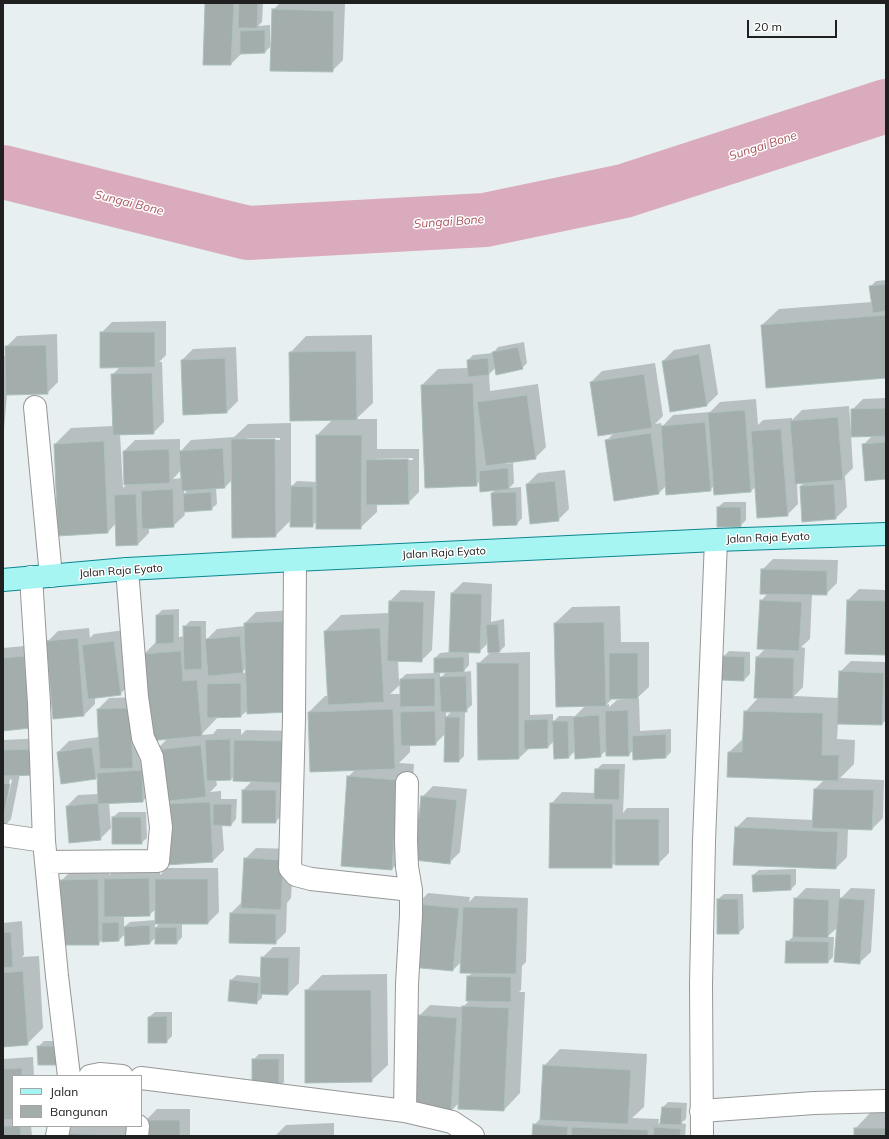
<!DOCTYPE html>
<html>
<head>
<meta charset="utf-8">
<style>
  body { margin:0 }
  #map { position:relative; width:889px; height:1139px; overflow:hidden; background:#e7eff0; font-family:Mulish,sans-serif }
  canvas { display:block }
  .frame { position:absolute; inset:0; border:4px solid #202020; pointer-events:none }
  .legend { position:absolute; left:12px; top:1075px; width:130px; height:52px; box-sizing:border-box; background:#fff; border:1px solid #a6a6a6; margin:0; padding:5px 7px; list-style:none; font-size:12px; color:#202020 }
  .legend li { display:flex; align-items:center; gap:8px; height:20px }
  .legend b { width:20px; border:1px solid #a6a6a6 }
  .scale { position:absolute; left:747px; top:20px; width:90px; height:18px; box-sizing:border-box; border:2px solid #202020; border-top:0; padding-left:5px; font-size:12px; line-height:14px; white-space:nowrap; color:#202020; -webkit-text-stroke:3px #fff; paint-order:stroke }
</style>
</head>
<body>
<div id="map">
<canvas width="889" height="1139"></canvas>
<div class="frame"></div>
<ul class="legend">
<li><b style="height:5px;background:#a7f5f3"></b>Jalan</li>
<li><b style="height:11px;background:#a3aeac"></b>Bangunan</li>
</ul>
<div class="scale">20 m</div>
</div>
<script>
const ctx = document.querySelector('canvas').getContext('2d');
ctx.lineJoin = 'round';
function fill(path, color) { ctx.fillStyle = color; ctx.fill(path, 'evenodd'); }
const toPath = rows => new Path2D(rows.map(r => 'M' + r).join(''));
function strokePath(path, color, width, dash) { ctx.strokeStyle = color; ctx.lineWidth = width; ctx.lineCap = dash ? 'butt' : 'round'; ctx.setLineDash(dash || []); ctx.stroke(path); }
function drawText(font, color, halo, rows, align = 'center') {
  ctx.font = font + ' Mulish,sans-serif'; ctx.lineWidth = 3; ctx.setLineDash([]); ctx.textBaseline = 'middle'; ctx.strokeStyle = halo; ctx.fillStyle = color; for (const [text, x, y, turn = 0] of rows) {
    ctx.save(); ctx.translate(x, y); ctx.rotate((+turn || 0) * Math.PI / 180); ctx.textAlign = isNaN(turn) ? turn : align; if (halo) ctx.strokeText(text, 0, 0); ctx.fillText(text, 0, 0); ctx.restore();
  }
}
const shadow = toPath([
  [206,3,263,3,262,22,258,26,270,25,270,47,265,52,242,53,231,64],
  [280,3,345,3,343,60,332,71,273,10],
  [886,280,886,377,762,325,779,309,872,302,870,287,876,281],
  [166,321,166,355,159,362,162,362,164,422,153,433,120,434,123,488,127,484,124,451,135,440,180,439,180,452,191,440,234,437,248,424,291,423,291,487,297,481,317,482,317,435,333,419,290,353,306,336,372,335,373,403,356,419,377,419,377,449,419,449,419,492,408,503,377,503,377,512,360,528,317,521,312,526,291,520,275,536,232,480,225,487,216,487,217,504,211,509,184,511,185,515,173,526,149,527,149,533,138,544,116,523,108,532,55,444,71,428,113,426,112,375,120,367,101,333,112,322],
  [247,438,280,438,280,440,247,440],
  [413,458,413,460,377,461,377,459],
  [181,470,182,478,173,479],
  [189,489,184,494,184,490],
  [57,334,58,382,47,393,7,394,3,441,3,356,6,356,6,347,17,336],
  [524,342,527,363,522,368,496,367,489,374,490,391,538,384,546,447,535,458,504,462,504,464,513,463,514,483,509,488,521,487,522,518,517,524,492,493,496,489,480,481,476,485,422,385,438,369,468,368,468,360,473,355,493,353,498,347],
  [710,344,718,394,707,405,671,411,663,361,674,350],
  [236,347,238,401,227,412,182,360,193,349],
  [655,363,663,416,655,424,661,423,662,427,673,415,710,412,720,402,756,399,758,425,763,420,792,418,792,420,802,410,849,406,851,432,852,432,852,410,863,399,886,398,886,478,863,445,872,436,851,436,853,468,845,476,847,507,836,518,801,486,805,482,797,483,798,504,787,515,756,486,751,491,715,494,714,486,710,490,667,485,659,493,614,499,606,441,614,433,591,382,602,371],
  [565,470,569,509,558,520,527,484,538,473],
  [724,502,746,502,746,520,740,526,718,507],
  [773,559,838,560,837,583,826,594,812,594,810,639,801,647,805,648,803,687,794,696,839,698,840,672,851,661,886,662,886,720,882,724,838,723,837,739,855,740,854,764,840,778,884,780,883,818,872,829,848,828,847,857,836,868,736,828,747,817,813,820,815,789,824,780,728,776,729,752,744,738,745,712,759,697,757,657,766,648,761,601,768,593,762,570],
  [463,582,492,584,491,622,504,619,505,646,498,653,530,652,530,715,553,714,553,722,559,716,573,716,573,718,585,706,555,623,572,607,620,606,621,642,649,642,649,687,636,699,639,699,640,731,671,729,671,752,666,757,633,750,629,755,607,755,607,750,600,756,575,751,569,757,554,741,548,747,530,748,519,758,479,759,478,664,491,652,488,643,479,652,469,651,469,665,463,672,471,671,472,705,465,711,464,756,459,761,446,733,435,744,410,744,410,752,399,763,414,764,408,853,392,869,348,777,356,769,309,712,325,696,328,696,325,631,341,615,389,613,390,601,401,590,435,591,432,650,421,661,398,660,399,681,406,674,435,673,435,658,440,653,450,652,452,593],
  [447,671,440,679,440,672],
  [401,684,401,694,390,694],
  [613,698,626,698,626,699,617,700,609,707,609,704,606,705],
  [446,711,452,711,446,717],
  [859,589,886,590,886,653,848,600],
  [179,609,179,637,185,636,184,627,190,621,206,621,206,640,217,629,245,626,245,623,256,612,298,610,248,710,241,716,218,717,201,735,213,734,217,729,241,729,241,735,246,730,300,731,287,811,275,822,243,790,252,781,234,776,231,779,216,780,217,785,210,792,221,791,221,799,237,799,236,819,231,825,222,824,224,850,213,861,161,801,156,750,168,738,144,654,157,641,157,615,162,610],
  [246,668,247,673,241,673],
  [89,628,90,638,94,634,125,630,131,683,120,694,95,697,95,704,84,715,53,718,47,642,58,631],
  [35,645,41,716,3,730,3,648],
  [729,651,750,652,750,674,744,680,722,679,723,657],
  [141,697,143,756,139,760,152,760,154,789,143,801,109,803,111,828,100,839,67,806,78,795,99,794,98,776,96,778,58,752,69,741,99,737,98,709,109,698],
  [46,738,20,774,11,819,3,828,3,819,12,780,10,779,3,814,3,740],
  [602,764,625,764,623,813,627,808,669,808,669,853,658,864,616,862,611,867,551,804,562,792,595,793,596,770],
  [433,786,467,789,460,852,449,863,414,817,421,810,422,797],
  [119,812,146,812,147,838,141,843,113,817],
  [256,848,294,849,291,898,287,903,286,932,275,943,231,913,242,902,245,859],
  [160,867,160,875,167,868,218,868,219,912,208,923,182,923,182,937,177,943,156,937,150,943,126,945,125,934,119,940,103,941,103,939,98,944,61,881,72,870,109,869,109,875,116,868],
  [156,909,156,920,130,922,124,927,124,916,149,915],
  [155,923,160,923,155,928],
  [796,869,796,884,791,889,753,875,759,870],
  [806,888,840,889,840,899,851,888,875,889,871,952,859,963,838,927,827,937,834,937,833,957,828,962,787,942,794,936,795,899],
  [428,893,470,897,469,902,475,896,528,898,526,962,522,966,521,990,519,992,525,992,520,1093,504,1110,459,1103,451,1111,419,1016,430,1005,463,1007,470,1000,468,977,473,972,462,961,453,970,417,905],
  [724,894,743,894,744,928,738,933,718,899],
  [22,921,24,955,22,957,39,956,43,1028,27,1044,3,1046,3,923],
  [273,947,300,947,299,983,288,994,262,994,262,998,256,1003,231,980,237,975,261,977,262,958],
  [387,974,388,1065,371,1081,306,991,322,975],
  [155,1012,172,1012,172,1036,166,1042,149,1017],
  [44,1041,65,1041,39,1064,38,1047],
  [560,1049,647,1054,644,1107,632,1118,659,1119,658,1124,661,1122,663,1107,668,1102,687,1103,686,1119,681,1123,686,1124,685,1136,533,1136,534,1125,541,1118,544,1066],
  [259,1054,284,1054,284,1082,279,1087,253,1060],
  [33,1057,34,1076,13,1076,13,1126,31,1126,32,1136,3,1136,3,1059],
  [157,1109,190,1109,190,1136,146,1136,146,1120],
  [871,1112,886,1112,886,1136,855,1136,855,1129],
  [334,1123,334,1136,275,1136,286,1125],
  [72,1126,138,1126,137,1136,65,1136,65,1133]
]);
const river = toPath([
  [3,172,248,233,485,220,624,191,886,106]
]);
const building = toPath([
  [205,3,234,3,231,65,203,65,205,3],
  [239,3,258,3,257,28,238,28,239,3],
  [272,9,334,11,333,72,270,71,272,9],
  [265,30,265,53,240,54,240,31,265,30],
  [886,284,886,311,873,313,869,286,886,284],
  [886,315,886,378,766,388,761,325,886,315],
  [100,332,155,332,155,367,100,368,100,332],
  [46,345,48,394,6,395,5,346,46,345],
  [518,347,523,369,496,375,492,352,518,347],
  [356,351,357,420,290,421,289,352,356,351],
  [699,354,707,406,670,412,662,361,699,354],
  [225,358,227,413,183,415,181,360,225,358],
  [488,358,489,375,468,377,467,360,488,358],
  [152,373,154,434,113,435,111,374,152,373],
  [644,374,652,428,598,436,590,382,644,374],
  [473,383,477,486,425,488,421,385,473,383],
  [527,395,536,459,486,466,477,402,527,395],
  [886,408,886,436,851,437,851,409,886,408],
  [745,410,751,492,714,495,708,413,745,410],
  [838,417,843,480,795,484,790,421,838,417],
  [705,422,711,491,666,495,661,426,705,422],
  [781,429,788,516,757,518,751,431,781,429],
  [651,433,659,494,614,501,605,440,651,433],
  [316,435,362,435,361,529,316,529,316,435],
  [231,439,275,439,276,537,232,538,231,439],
  [104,441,108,533,58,536,54,444,104,441],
  [886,442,886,479,865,481,862,444,886,442],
  [223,448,225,488,182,491,179,451,223,448],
  [169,449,170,483,124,485,123,451,169,449],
  [408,459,409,504,366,505,366,460,408,459],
  [508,468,509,489,480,492,479,471,508,468],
  [555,481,559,521,530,524,526,484,555,481],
  [834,484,836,519,802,522,800,486,834,484],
  [291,486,313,487,313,527,290,527,291,486],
  [173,489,174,527,142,529,141,491,173,489],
  [211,492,212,510,184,512,183,494,211,492],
  [516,492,517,525,493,526,491,493,516,492],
  [136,494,138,545,116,546,114,495,136,494],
  [717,507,741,507,741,527,717,527,717,507],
  [761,569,827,571,827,595,760,594,761,569],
  [451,593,482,594,480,653,449,652,451,593],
  [760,600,802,602,799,651,757,649,760,600],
  [847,600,886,601,886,655,845,654,847,600],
  [389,601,424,602,422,662,387,661,389,601],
  [174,614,174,643,156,644,156,615,174,614],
  [288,621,290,712,247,714,244,623,288,621],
  [604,622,606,706,556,707,554,623,604,622],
  [498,624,500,652,488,653,486,625,498,624],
  [183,626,201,626,202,669,184,670,183,626],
  [380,628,384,702,328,705,324,631,380,628],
  [240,636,243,673,208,676,205,639,240,636],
  [78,638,84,716,53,719,46,641,78,638],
  [114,641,121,695,88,699,82,645,114,641],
  [181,651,183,681,197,680,202,736,149,741,143,654,181,651],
  [609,653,638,653,638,699,609,699,609,653],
  [24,656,31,728,3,731,3,658,24,656],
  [722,656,745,657,744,681,721,680,722,656],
  [464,657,464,672,434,673,434,658,464,657],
  [756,657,794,658,793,699,754,698,756,657],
  [477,663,519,663,519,759,478,760,477,663],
  [839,671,884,673,882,725,837,724,839,671],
  [466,676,467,712,441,712,439,677,466,676],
  [435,678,435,706,400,707,400,679,435,678],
  [241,683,241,717,207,718,207,684,241,683],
  [130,708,133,768,100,769,97,709,130,708],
  [393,709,395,769,310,772,308,712,393,709],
  [628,710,629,756,606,756,605,711,628,710],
  [435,711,436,745,401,746,400,712,435,711],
  [744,711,823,713,822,755,839,755,838,781,727,777,728,752,742,752,744,711],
  [599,715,601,757,575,759,573,717,599,715],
  [445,717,460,717,459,762,444,762,445,717],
  [548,719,548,748,524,749,524,720,548,719],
  [552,721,568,721,569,758,554,759,552,721],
  [666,734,666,758,633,760,632,736,666,734],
  [230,739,231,780,207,781,205,740,230,739],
  [234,740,289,741,288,783,233,781,234,740],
  [201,745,206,797,160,802,155,750,201,745],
  [92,747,96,779,61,784,57,752,92,747],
  [35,749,36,775,3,776,3,750,35,749],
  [595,769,620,769,619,800,594,799,595,769],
  [142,770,143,802,98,804,97,773,142,770],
  [347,776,398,780,392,870,341,866,347,776],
  [3,783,10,784,3,820,3,783],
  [814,789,874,790,872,830,812,828,814,789],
  [242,790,276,790,276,823,242,823,242,790],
  [421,796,457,800,450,864,414,860,413,817,419,818,421,796],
  [210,802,213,862,166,865,163,804,210,802],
  [98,803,101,840,69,843,66,806,98,803],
  [550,803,613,804,612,868,549,868,550,803],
  [213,804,232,804,231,826,213,825,213,804],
  [112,817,141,817,142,844,112,844,112,817],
  [615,819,659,819,659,865,615,865,615,819],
  [735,827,838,832,836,869,733,865,735,827],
  [244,858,283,860,281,910,241,908,244,858],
  [791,874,791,890,753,892,752,875,791,874],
  [149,878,150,916,104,917,104,879,149,878],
  [98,879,99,945,61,945,60,880,98,879],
  [155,879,208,879,208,924,155,924,155,879],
  [794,898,829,900,828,938,793,937,794,898],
  [839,898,865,900,860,964,834,962,839,898],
  [717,899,738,899,739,934,717,934,717,899],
  [416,904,459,908,453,971,410,967,416,904],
  [463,907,518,908,516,974,460,973,463,907],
  [230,913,276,914,276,944,229,943,230,913],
  [119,922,119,941,102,942,102,923,119,922],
  [150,925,150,944,125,946,124,927,150,925],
  [177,927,177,944,155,944,155,928,177,927],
  [11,932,13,967,3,968,3,933,11,932],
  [786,941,829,942,828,963,785,963,786,941],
  [261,957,289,958,288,995,260,994,261,957],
  [23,971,28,1045,3,1047,3,973,23,971],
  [467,976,511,977,511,1002,466,1001,467,976],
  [230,980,259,983,257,1004,228,1001,230,980],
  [305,990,371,990,372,1082,305,1083,305,990],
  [462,1006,509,1008,504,1111,458,1109,462,1006],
  [418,1015,457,1018,451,1112,412,1111,418,1015],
  [167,1016,167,1043,148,1043,148,1017,167,1016],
  [37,1046,60,1046,60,1065,38,1065,37,1046],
  [252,1059,279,1059,279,1088,252,1088,252,1059],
  [543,1065,631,1070,628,1124,540,1120,543,1065],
  [22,1068,22,1076,13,1076,13,1119,3,1120,3,1069,22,1068],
  [662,1107,682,1108,681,1125,660,1124,662,1107],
  [145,1120,180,1120,180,1136,145,1136,145,1120],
  [533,1124,568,1127,567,1136,532,1136,533,1124],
  [3,1126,20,1126,21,1136,3,1136,3,1126],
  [572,1127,648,1130,648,1136,571,1136,572,1127],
  [654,1127,681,1129,680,1136,653,1136,654,1127],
  [854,1128,886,1128,886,1136,854,1136,854,1128],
  [64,1133,111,1136,64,1136,64,1133]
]);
const street = toPath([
  [35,407,51,576],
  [295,560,294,719,290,868,296,875,311,879,411,890],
  [31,577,39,703,44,841,57,976,69,1076],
  [3,835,44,841],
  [46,862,158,861,161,827,152,757,143,738,137,697,127,569],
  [90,1076,100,1074,122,1076],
  [141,1078,405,1111,452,1122,473,1136],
  [405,1111,407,984,411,915,411,890,407,867,406,841,407,783],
  [701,1111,814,1103,886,1101],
  [57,1136,59,1126],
  [137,1136,138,1126],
  [702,1136,701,984,704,841,716,540]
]);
const primary = toPath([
  [3,580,127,569,295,560,716,540,886,534]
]);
const streetNames = [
  ["Jalan Raja Eyato",768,538,-2],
  ["Jalan Raja Eyato",444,553,-3],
  ["Jalan Raja Eyato",121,571,-4]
];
const waterNames = [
  ["Sungai Bone",763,146,-18],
  ["Sungai Bone",129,203,14],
  ["Sungai Bone",449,222,-4]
];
fill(shadow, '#0003');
strokePath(river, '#daabbc', 54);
fill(building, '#a3aeac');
strokePath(building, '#abc0bd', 1);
strokePath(street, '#979797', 24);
strokePath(primary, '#0b8791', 24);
strokePath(street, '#fff', 22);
strokePath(primary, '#a7f5f3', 22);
drawText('11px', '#202020', '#fff', streetNames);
drawText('italic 12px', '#a9535b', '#fff', waterNames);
</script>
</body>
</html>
